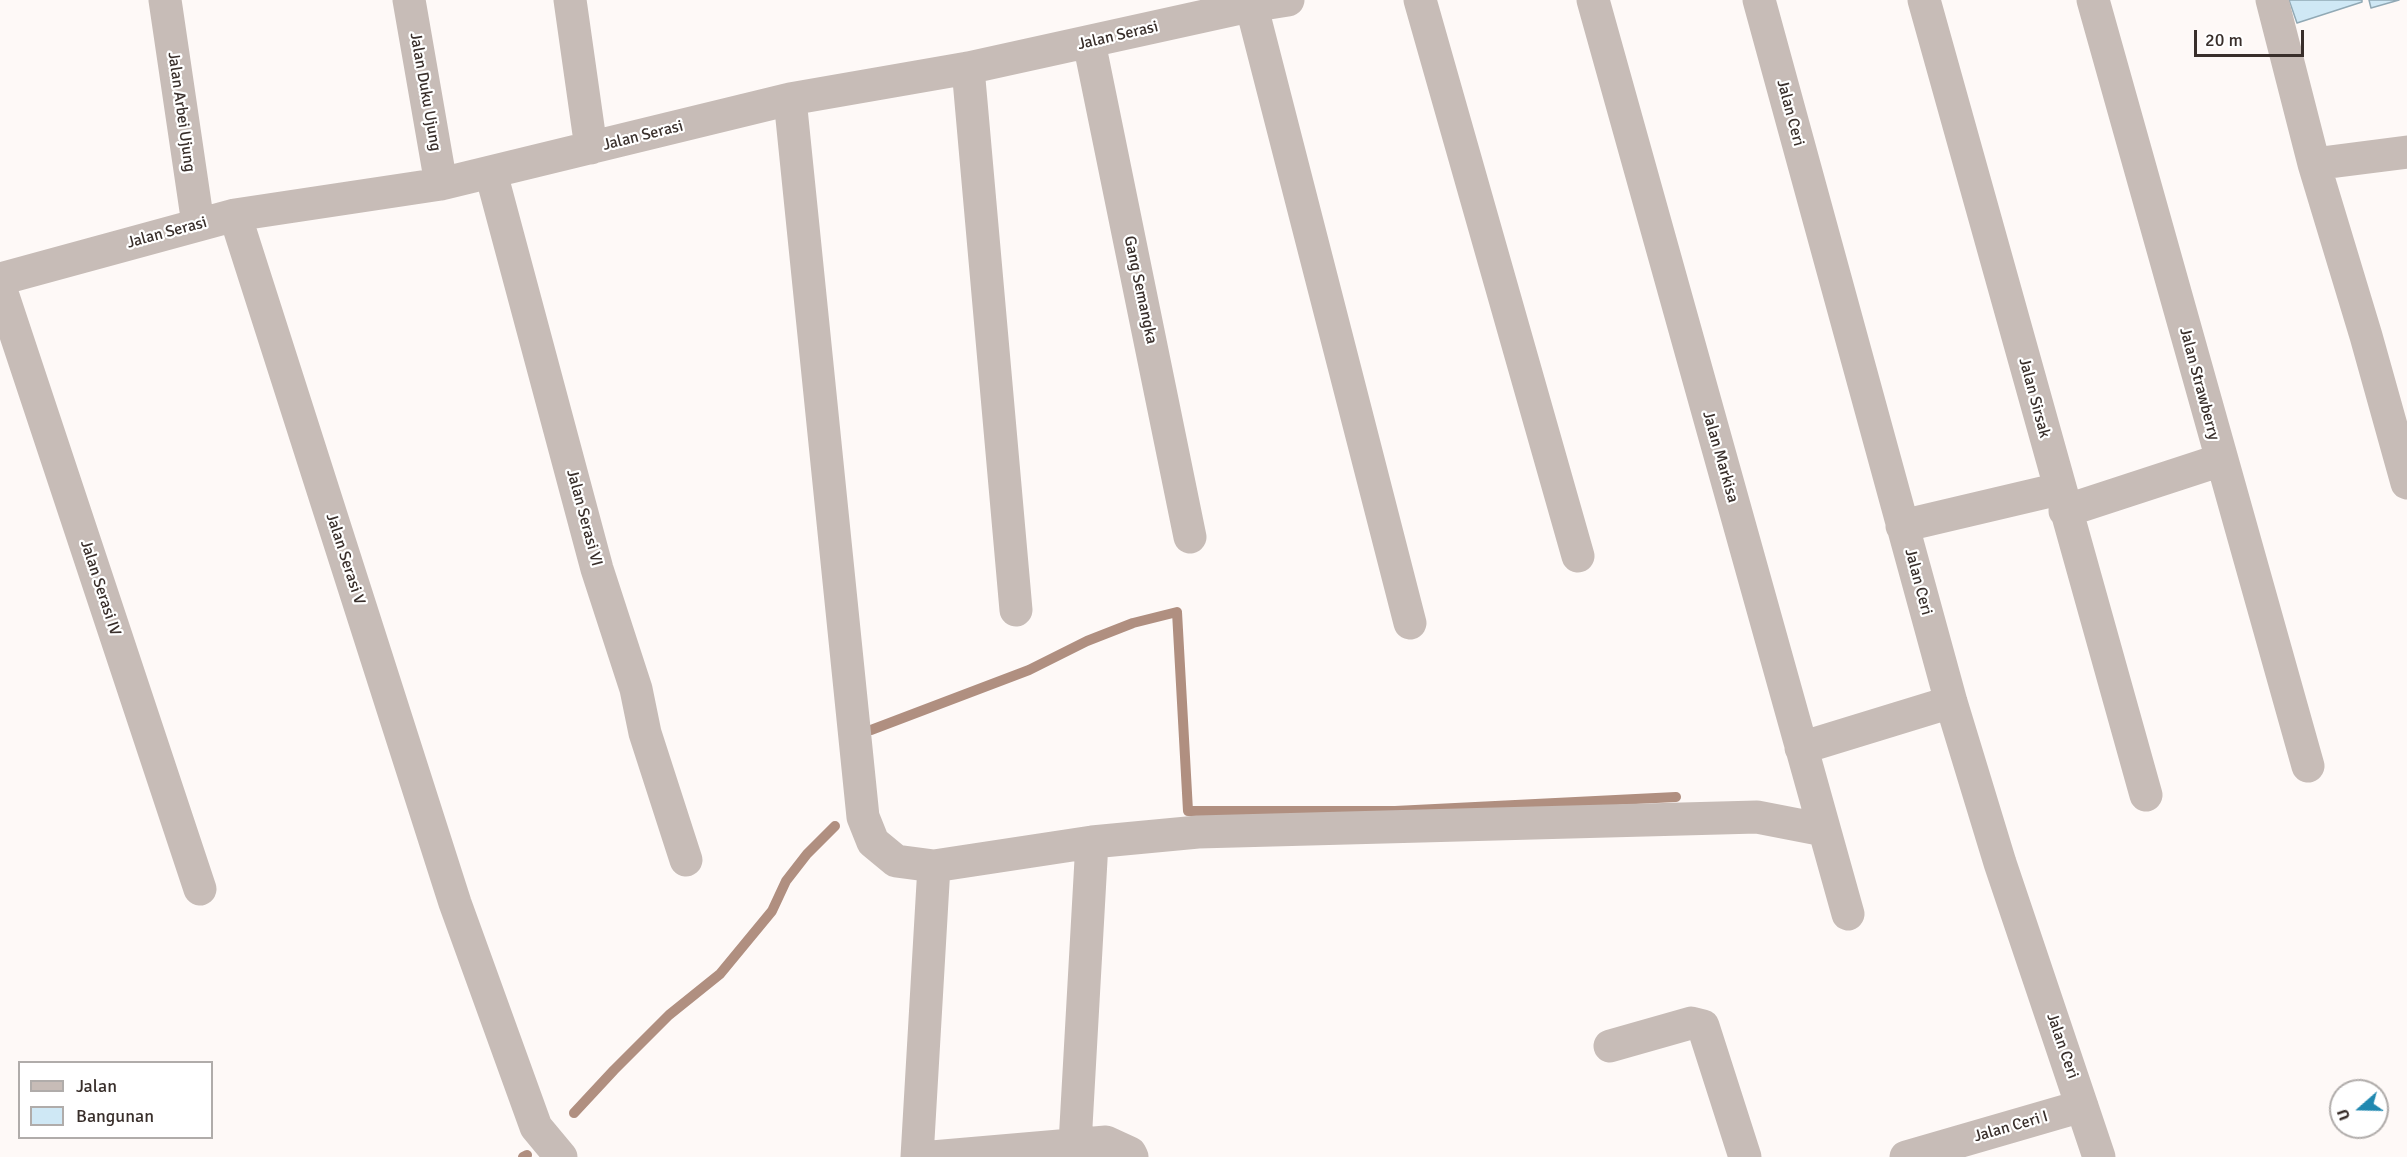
<!DOCTYPE html>
<html>
<head>
<meta charset="utf-8">
<style>
  body { margin:0 }
  #map { position:relative; width:2407px; height:1157px; overflow:hidden; background:#fef9f7; font-family:Signika,sans-serif }
  canvas { display:block }
  .legend { position:absolute; left:18px; top:1061px; width:195px; height:78px; box-sizing:border-box; background:#fff; border:2px solid #b0acaa; margin:0; padding:8px 10px; list-style:none; font-size:18px; color:#392f2b }
  .legend li { display:flex; align-items:center; gap:12px; height:30px }
  .legend b { width:30px; border:2px solid #b0acaa }
  .north { position:absolute; left:2329px; top:1079px; width:60px; height:60px; box-sizing:border-box; background:#fff; border:2px solid #b0acaa; border-radius:50%; rotate:250deg; font-size:16px; font-weight:700; line-height:24px; text-align:center; color:#392f2b }
  .north::after { content:''; display:block; margin:auto; width:21px; height:27px; background:#2088b0; clip-path:polygon(50% 0,100% 100%,50% 72%,0 100%) }
  .scale { position:absolute; left:2194px; top:30px; width:110px; height:27px; box-sizing:border-box; border:3px solid #392f2b; border-top:0; padding-left:8px; font-size:18px; line-height:21px; white-space:nowrap; color:#392f2b; -webkit-text-stroke:4px #fff; paint-order:stroke }
</style>
</head>
<body>
<div id="map">
<canvas width="2407" height="1157"></canvas>
<ul class="legend">
<li><b style="height:8px;background:#c7bcb7"></b>Jalan</li>
<li><b style="height:16px;background:#cfe8f5"></b>Bangunan</li>
</ul>
<div class="north">U</div>
<div class="scale">20 m</div>
</div>
<script>
const ctx = document.querySelector('canvas').getContext('2d');
ctx.lineJoin = 'round';
const toPath = rows => new Path2D(rows.map(r => 'M' + r).join(''));
function strokePath(path, color, width, dash) { ctx.strokeStyle = color; ctx.lineWidth = width; ctx.lineCap = dash ? 'butt' : 'round'; ctx.setLineDash(dash || []); ctx.stroke(path); }
function fill(path, color) { ctx.fillStyle = color; ctx.fill(path, 'evenodd'); }
function drawText(font, color, halo, rows, align = 'center') {
  ctx.font = font + ' Signika,sans-serif'; ctx.lineWidth = 4.5; ctx.setLineDash([]); ctx.textBaseline = 'middle'; ctx.strokeStyle = halo; ctx.fillStyle = color; for (const [text, x, y, turn = 0] of rows) {
    ctx.save(); ctx.translate(x, y); ctx.rotate((+turn || 0) * Math.PI / 180); ctx.textAlign = isNaN(turn) ? turn : align; if (halo) ctx.strokeText(text, 0, 0); ctx.fillText(text, 0, 0); ctx.restore();
  }
}
const stream = toPath([
  [871,730,1029,670,1087,641,1133,623,1177,612,1188,811,1395,811,1676,797],
  [574,1113,614,1070,669,1015,720,974,772,911,786,881,807,854,835,826],
  [523,1157,527,1155]
]);
const building = toPath([
  [2289,0,2362,0,2362,2,2297,23,2289,0],
  [2369,0,2399,0,2371,8,2369,0]
]);
const minor = toPath([
  [165,0,198,224],
  [409,0,441,184],
  [570,0,591,148],
  [1250,0,1410,623],
  [1420,0,1578,556],
  [1593,0,1848,914],
  [1759,0,1951,702,2000,863,2099,1157],
  [1924,0,2146,795],
  [2093,0,2308,766],
  [2272,0,2314,164,2366,336,2407,483],
  [1089,42,1190,537],
  [968,68,1016,610],
  [790,99,863,817,873,842,896,861,934,866,1092,842,1198,832,1757,817,1824,830],
  [2314,164,2407,152],
  [491,173,597,569,636,689,645,733,686,860],
  [235,215,455,903,536,1127,561,1157],
  [0,279,235,215,441,184,790,99,968,68,1250,6,1288,0],
  [0,287,200,889],
  [2065,511,2221,460],
  [1902,526,2059,489],
  [1801,748,1951,702],
  [1610,1046,1691,1023,1703,1026,1745,1157],
  [1075,1144,1092,842],
  [917,1157,934,866],
  [932,1157,1106,1142,1130,1153,1132,1157],
  [1906,1157,2082,1106]
]);
const streetNames = [
  ["Jalan Serasi",1118,36,-13],
  ["Jalan Duku Ujung",425,92,80],
  ["Jalan Arbei Ujung",181,112,82],
  ["Jalan Ceri",1790,113,75],
  ["Jalan Serasi",643,136,-14],
  ["Jalan Serasi",167,233,-15],
  ["Gang Semangka",1140,290,78],
  ["Jalan Strawberry",2199,384,75],
  ["Jalan Sirsak",2034,398,75],
  ["Jalan Markisa",1720,457,74],
  ["Jalan Serasi VI",584,518,75],
  ["Jalan Serasi V",345,559,72],
  ["Jalan Ceri",1918,582,75],
  ["Jalan Serasi IV",100,588,72],
  ["Jalan Ceri",2062,1046,71],
  ["Jalan Ceri I",2011,1127,-16]
];
strokePath(stream, '#b08f80', 10);
fill(building, '#cfe8f5');
strokePath(building, '#91a9b5', 1.5);
strokePath(minor, '#c7bcb7', 33);
drawText('16px', '#392f2b', '#fff', streetNames);
</script>
</body>
</html>
